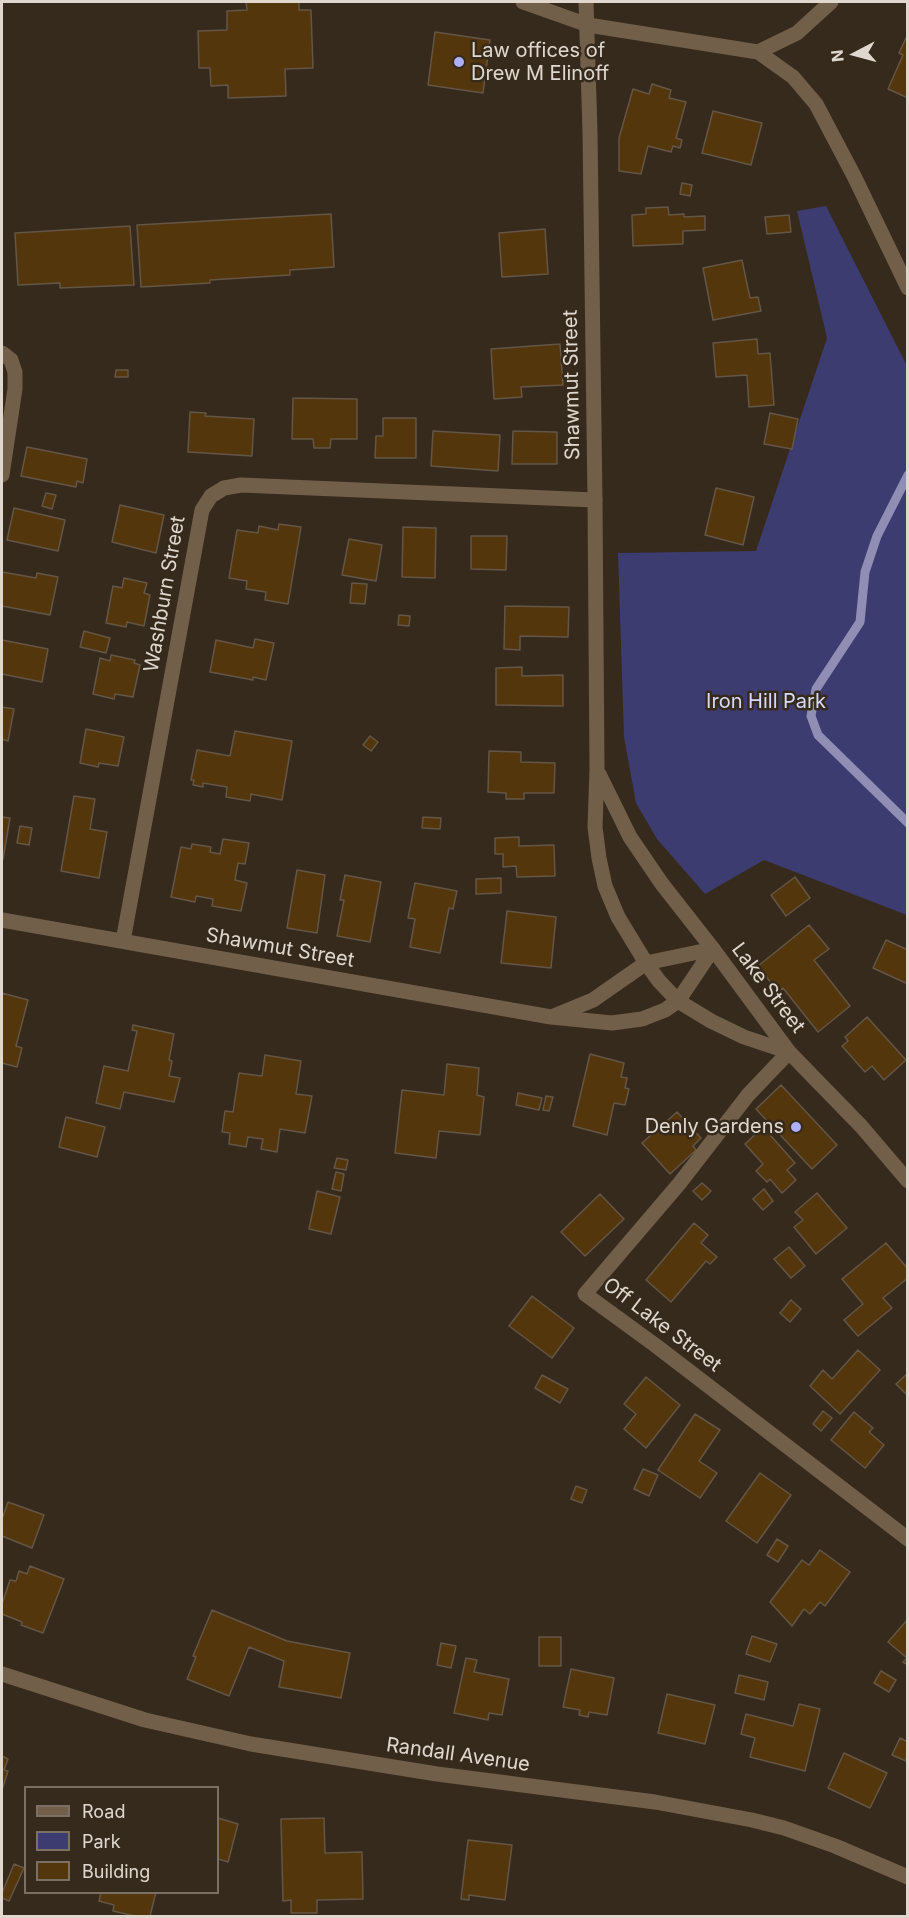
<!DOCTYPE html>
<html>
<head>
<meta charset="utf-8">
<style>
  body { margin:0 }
  #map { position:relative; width:909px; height:1918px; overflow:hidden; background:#362a1c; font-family:Inter,sans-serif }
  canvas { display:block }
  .frame { position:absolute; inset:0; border:3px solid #e0d8cf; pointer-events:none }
  .legend { position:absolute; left:24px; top:1786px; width:195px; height:108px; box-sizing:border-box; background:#362a1c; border:2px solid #7a7064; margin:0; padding:8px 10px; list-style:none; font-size:18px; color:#e0d8cf }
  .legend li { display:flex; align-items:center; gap:12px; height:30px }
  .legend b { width:30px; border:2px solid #7a7064 }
  .north { position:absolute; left:825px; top:24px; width:60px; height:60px; -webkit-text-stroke:4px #362a1c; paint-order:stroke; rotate:264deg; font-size:16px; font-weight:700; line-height:24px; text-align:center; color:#e0d8cf }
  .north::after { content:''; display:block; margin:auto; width:21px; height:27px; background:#e0d8cf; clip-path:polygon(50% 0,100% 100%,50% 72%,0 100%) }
</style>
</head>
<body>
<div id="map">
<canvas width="909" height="1918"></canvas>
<div class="frame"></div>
<ul class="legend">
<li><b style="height:8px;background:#715f4a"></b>Road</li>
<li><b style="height:16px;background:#3d3c70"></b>Park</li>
<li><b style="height:16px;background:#54360c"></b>Building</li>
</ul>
<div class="north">N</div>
</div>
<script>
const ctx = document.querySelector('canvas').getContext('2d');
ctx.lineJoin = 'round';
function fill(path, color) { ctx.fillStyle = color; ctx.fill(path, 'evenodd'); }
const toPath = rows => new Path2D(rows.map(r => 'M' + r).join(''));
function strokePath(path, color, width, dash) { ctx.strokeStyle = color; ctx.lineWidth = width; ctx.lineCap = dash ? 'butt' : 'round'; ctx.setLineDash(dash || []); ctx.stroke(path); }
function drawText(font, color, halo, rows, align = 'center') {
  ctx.font = font + ' Inter,sans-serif'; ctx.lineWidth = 5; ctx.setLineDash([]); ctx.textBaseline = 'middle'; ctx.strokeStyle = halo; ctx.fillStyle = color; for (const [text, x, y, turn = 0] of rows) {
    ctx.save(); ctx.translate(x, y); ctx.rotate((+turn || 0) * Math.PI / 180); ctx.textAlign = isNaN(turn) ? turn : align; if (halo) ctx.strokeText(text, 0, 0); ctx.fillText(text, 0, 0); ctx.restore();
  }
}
const green = toPath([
  [826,206,907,366,907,915,764,860,705,894,657,839,636,803,624,737,618,553,756,551,827,338,797,211]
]);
const stream = toPath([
  [908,475,877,536,865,572,860,622,816,689,811,716,818,735,908,823]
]);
const building = toPath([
  [246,2,299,2,299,10,311,10,313,68,285,69,286,96,228,98,228,85,211,86,210,68,199,68,198,31,227,30,227,11,247,10,246,2],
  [435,32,490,40,483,93,428,85,435,32],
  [908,34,908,98,888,89,903,55,899,53,908,34],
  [652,84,671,90,669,98,686,102,676,138,682,140,680,148,673,146,671,152,648,146,641,174,619,171,619,138,633,89,649,94,652,84],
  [713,111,762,123,751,165,702,153,713,111],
  [682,183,692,185,690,196,680,194,682,183],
  [668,207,669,215,684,214,684,217,705,216,705,230,683,231,683,244,633,246,632,215,646,214,646,208,668,207],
  [331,214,334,267,290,270,290,275,210,280,210,283,141,287,137,225,331,214],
  [789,215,791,232,767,234,765,217,789,215],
  [130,226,134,285,60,288,60,283,18,285,15,233,130,226],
  [545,229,548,274,502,277,499,233,545,229],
  [742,260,750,298,758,297,761,311,713,320,703,268,742,260],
  [757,339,758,354,770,353,774,405,749,407,747,375,716,377,713,343,757,339],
  [560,344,563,385,521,387,522,397,494,399,491,349,560,344],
  [116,370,128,370,128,377,115,377,116,370],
  [293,398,357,399,357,439,331,439,330,448,314,448,313,439,292,439,293,398],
  [190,412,206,413,205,416,254,419,252,456,188,452,190,412],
  [770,413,798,419,792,449,764,444,770,413],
  [383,418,416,418,416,458,375,458,376,436,383,436,383,418],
  [433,431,500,435,498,471,431,466,433,431],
  [513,431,557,432,557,464,512,464,513,431],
  [27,447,87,459,83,483,77,481,76,487,21,476,27,447],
  [716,488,754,497,743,545,705,535,716,488],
  [46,493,56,495,52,509,42,506,46,493],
  [120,505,164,515,156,553,112,542,120,505],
  [14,508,65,520,58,551,7,540,14,508],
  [279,524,301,527,288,604,265,600,266,592,246,589,247,581,229,578,237,530,258,533,259,526,278,530,279,524],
  [403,527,436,528,435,578,402,577,403,527],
  [471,536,507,536,506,570,471,569,471,536],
  [349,539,382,545,376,581,342,575,349,539],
  [2,572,36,578,37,573,58,577,50,615,2,606,2,572],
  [124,578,147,583,144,593,150,595,144,626,127,622,126,627,106,623,113,586,122,588,124,578],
  [352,583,367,584,365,604,350,603,352,583],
  [505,606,569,607,568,637,520,636,520,650,504,649,505,606],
  [399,615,410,616,409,626,398,625,399,615],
  [84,631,110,638,106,653,80,647,84,631],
  [255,639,274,643,266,680,253,677,253,680,210,672,216,640,253,648,255,639],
  [2,640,48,649,42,682,2,674,2,640],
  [111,655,135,660,134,663,140,665,133,697,115,694,114,699,93,694,100,658,110,661,111,655],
  [522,667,522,676,563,675,563,706,496,705,496,668,522,667],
  [2,707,14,709,8,741,2,739,2,707],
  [86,729,124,737,118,766,99,763,98,767,80,763,86,729],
  [235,731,292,741,282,800,251,794,250,801,226,797,227,787,203,783,203,787,193,785,194,780,191,780,197,750,230,756,235,731],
  [370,736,378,742,371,751,363,745,370,736],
  [489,751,521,752,521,762,555,763,554,793,524,793,524,799,506,799,506,793,488,792,489,751],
  [74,796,95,799,90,829,107,832,99,878,61,871,74,796],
  [2,817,10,818,3,859,2,859,2,817],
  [423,817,441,818,440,829,422,828,423,817],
  [20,826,32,828,29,845,17,843,20,826],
  [519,837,519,846,554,845,555,876,517,877,516,866,503,867,503,854,495,854,495,838,519,837],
  [223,839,249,843,245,864,238,863,235,880,247,883,241,911,212,906,213,899,196,896,195,902,171,897,181,847,191,849,192,844,211,847,210,852,220,854,223,839],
  [297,870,325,875,317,933,287,928,297,870],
  [345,875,381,882,370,942,337,936,344,900,340,900,345,875],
  [795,877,810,898,786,916,771,895,795,877],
  [501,878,501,893,476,894,476,879,501,878],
  [415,883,457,891,453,909,449,908,440,953,410,947,415,919,408,918,415,883],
  [507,911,556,917,551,968,501,963,507,911],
  [809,925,829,949,814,960,850,1006,818,1032,783,988,778,992,758,966,809,925],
  [886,940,908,950,908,984,873,968,886,940],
  [2,993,28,1000,16,1046,22,1048,17,1067,2,1063,2,993],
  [867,1017,906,1060,884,1080,872,1066,865,1072,842,1046,848,1041,845,1037,867,1017],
  [133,1025,174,1034,169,1060,172,1061,169,1076,180,1078,174,1102,124,1092,120,1109,96,1103,104,1066,128,1071,137,1031,132,1030,133,1025],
  [590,1054,624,1063,621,1077,627,1078,625,1088,629,1089,625,1105,614,1103,607,1135,573,1126,590,1054],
  [265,1055,301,1061,296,1094,312,1096,305,1133,280,1129,277,1152,261,1149,263,1139,248,1137,246,1147,229,1144,230,1133,222,1132,225,1111,233,1112,239,1073,262,1076,265,1055],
  [447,1064,479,1068,477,1095,484,1097,480,1135,439,1131,436,1158,395,1153,402,1090,444,1095,447,1064],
  [781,1085,837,1145,812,1169,756,1109,781,1085],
  [518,1093,542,1098,539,1110,516,1105,518,1093],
  [546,1096,553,1097,549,1111,543,1110,546,1096],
  [677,1112,701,1138,693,1146,696,1150,670,1174,642,1143,677,1112],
  [66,1117,105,1127,97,1157,59,1147,66,1117],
  [763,1127,795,1163,787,1170,796,1180,782,1193,770,1179,767,1182,756,1171,763,1164,745,1144,763,1127],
  [337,1158,348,1160,346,1170,334,1168,337,1158],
  [336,1172,344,1174,341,1191,332,1189,336,1172],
  [702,1183,711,1191,702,1200,693,1191,702,1183],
  [764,1189,773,1201,763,1210,753,1199,764,1189],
  [317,1191,340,1197,331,1234,309,1229,317,1191],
  [817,1193,847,1228,816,1254,794,1227,803,1220,795,1212,817,1193],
  [600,1194,624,1219,585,1256,561,1232,600,1194],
  [694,1223,708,1235,701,1243,717,1257,710,1264,706,1261,671,1302,646,1280,694,1223],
  [886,1243,908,1269,908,1278,883,1298,892,1308,858,1336,844,1320,863,1304,842,1279,886,1243],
  [789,1247,805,1266,791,1278,774,1259,789,1247],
  [532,1296,574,1328,552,1358,509,1326,532,1296],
  [791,1300,801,1309,790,1322,780,1313,791,1300],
  [858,1350,880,1370,840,1414,810,1386,823,1370,832,1379,858,1350],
  [908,1373,908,1396,896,1384,908,1373],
  [542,1375,568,1389,560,1403,535,1388,542,1375],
  [646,1377,680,1405,646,1448,624,1429,636,1414,624,1404,646,1377],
  [823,1411,832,1418,821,1431,813,1424,823,1411],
  [854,1412,873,1428,869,1432,884,1445,865,1468,831,1440,854,1412],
  [695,1414,720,1430,699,1461,717,1473,700,1498,658,1470,695,1414],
  [643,1469,658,1475,649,1496,634,1489,643,1469],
  [760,1473,791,1495,757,1543,726,1521,760,1473],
  [576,1486,587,1490,582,1503,571,1499,576,1486],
  [8,1502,44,1515,32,1548,2,1536,2,1519,8,1502],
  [777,1539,788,1546,778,1562,767,1555,777,1539],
  [820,1550,850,1572,825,1606,820,1602,810,1614,804,1609,792,1626,770,1602,802,1560,809,1565,820,1550],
  [30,1566,64,1579,43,1633,21,1625,22,1622,2,1614,2,1604,10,1580,16,1581,19,1571,27,1574,30,1566],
  [212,1610,287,1641,350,1653,341,1698,279,1687,284,1661,249,1647,229,1696,187,1679,196,1657,193,1656,212,1610],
  [908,1619,908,1665,903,1662,907,1658,888,1642,908,1619],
  [752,1636,777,1644,770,1662,746,1654,752,1636],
  [539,1637,561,1637,561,1666,539,1666,539,1637],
  [441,1643,456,1646,451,1668,437,1665,441,1643],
  [466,1658,477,1660,474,1672,509,1679,502,1715,489,1713,488,1720,454,1713,466,1658],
  [571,1669,614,1678,607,1715,589,1712,588,1717,579,1715,580,1710,563,1707,571,1669],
  [881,1671,896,1680,889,1692,874,1683,881,1671],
  [739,1675,768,1682,764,1700,735,1693,739,1675],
  [667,1694,715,1705,705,1744,658,1733,667,1694],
  [799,1704,820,1709,805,1771,750,1757,755,1738,741,1734,746,1714,793,1726,799,1704],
  [900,1738,908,1742,906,1761,892,1755,900,1738],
  [844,1753,887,1773,870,1808,828,1788,844,1753],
  [2,1756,8,1759,4,1770,8,1771,2,1790,2,1756],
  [218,1818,238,1824,228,1862,218,1859,218,1818],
  [324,1818,325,1853,362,1852,363,1899,317,1900,317,1913,291,1913,291,1900,283,1901,281,1819,324,1818],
  [468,1840,512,1845,505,1900,469,1895,469,1900,461,1899,468,1840],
  [14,1864,24,1868,9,1901,2,1898,2,1893,14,1864],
  [101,1892,156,1892,150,1916,135,1916,113,1911,114,1905,99,1901,101,1892]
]);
const minor = toPath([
  [523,2,588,25,758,52,797,33,831,2],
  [758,52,793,77,816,104,854,176,908,288],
  [2,353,11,360,15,372,15,389,2,475],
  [2,920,551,1017,612,1023,642,1019,665,1010,678,1001,713,949],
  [123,941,202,510,211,496,224,488,241,485,595,500],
  [554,1016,593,1000,646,963,713,949],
  [789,1052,748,1095,679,1184,585,1294,655,1345,908,1539],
  [2,1674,145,1720,251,1744,437,1774,655,1802,752,1820,784,1828,835,1846,908,1877]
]);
const tertiary = toPath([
  [586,2,590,132,595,500,597,769,595,827,599,858,605,886,618,917,646,963,659,981,678,1001,711,1021,744,1037,789,1052],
  [599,774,630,837,662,884,713,949,789,1052,861,1126,908,1181]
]);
const markers = [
  [459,62,6,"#adaffb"],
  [796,1127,6,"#adaffb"]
];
const poiNames = [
  ["Law offices of",471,51],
  ["Drew M Elinoff",471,74],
  ["Denly Gardens",784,1127,"right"]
];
const streetNames = [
  ["Shawmut Street",572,385,-91],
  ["Washburn Street",165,594,-80],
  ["Shawmut Street",280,948,10],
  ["Lake Street",768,988,53],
  ["Off Lake Street",662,1325,37],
  ["Randall Avenue",458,1755,8]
];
const parkNames = [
  ["Iron Hill Park",766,702]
];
fill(green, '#3d3c70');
strokePath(stream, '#908eb4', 9);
fill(building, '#54360c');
strokePath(building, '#635647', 1.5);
strokePath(minor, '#715f4a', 15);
strokePath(tertiary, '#715f4a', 15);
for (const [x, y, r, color] of markers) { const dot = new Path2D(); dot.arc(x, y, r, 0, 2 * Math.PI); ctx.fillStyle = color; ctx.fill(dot); strokePath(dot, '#362a1c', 2); }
drawText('20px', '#e0d8cf', '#362a1c', poiNames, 'left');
drawText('20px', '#e0d8cf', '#362a1c', streetNames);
drawText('20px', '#d7d9fb', '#362a1c', parkNames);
</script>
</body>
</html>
